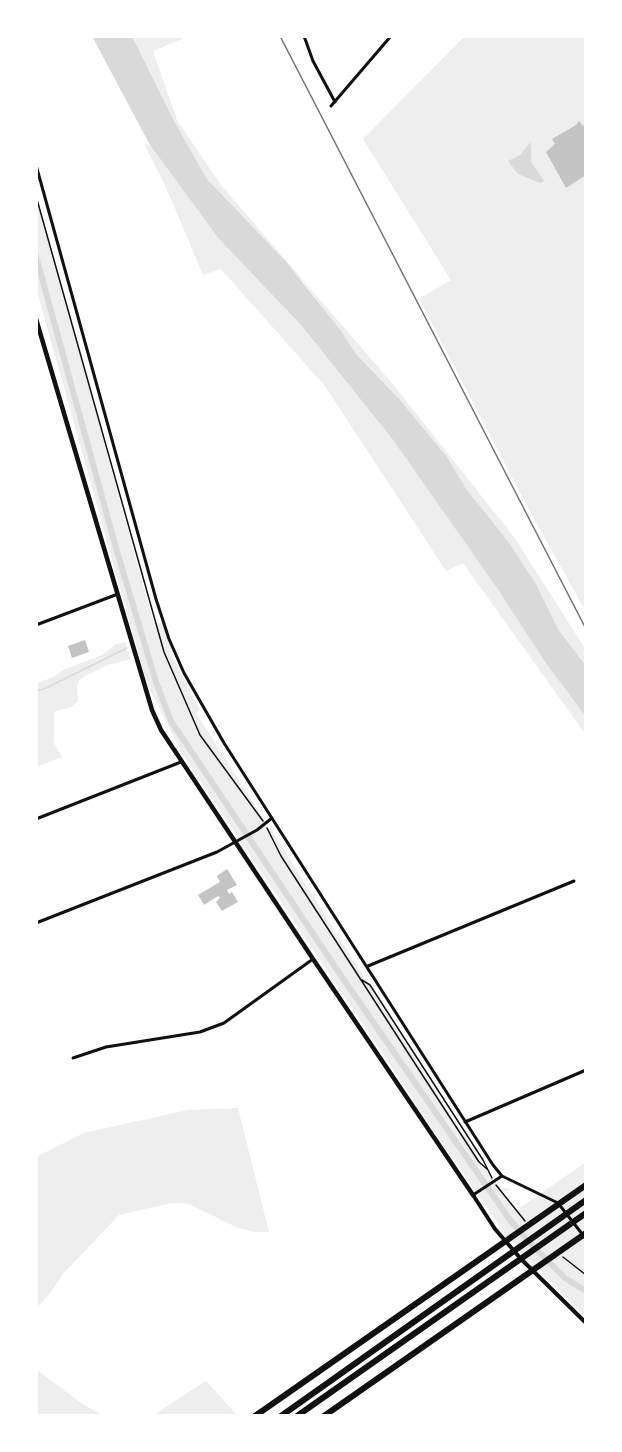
<!DOCTYPE html>
<html>
<head>
<meta charset="utf-8">
<style>
  body { margin:0 }
  #map { position:relative; width:622px; height:1452px; overflow:hidden; background:#fff; font-family:"DM Sans",sans-serif }
  canvas { display:block }
  .frame { position:absolute; inset:0; border:38px solid #fff; pointer-events:none }
</style>
</head>
<body>
<div id="map">
<canvas width="622" height="1452"></canvas>
<div class="frame"></div>
</div>
<script>
const ctx = document.querySelector('canvas').getContext('2d');
ctx.lineJoin = 'round';
function fill(path, color) { ctx.fillStyle = color; ctx.fill(path, 'evenodd'); }
const toPath = rows => new Path2D(rows.map(r => 'M' + r).join(''));
function strokePath(path, color, width, dash) { ctx.strokeStyle = color; ctx.lineWidth = width; ctx.lineCap = dash ? 'butt' : 'round'; ctx.setLineDash(dash || []); ctx.stroke(path); }
const green = toPath([
  [132,36,189,36,153,51,177,120,221,185,391,382,514,537,586,650,586,666,558,629,537,586,467,490,447,457,401,401,357,355,304,283,207,179,174,121],
  [465,36,586,36,586,620,582,613,585,610,528,508,419,299,451,280,363,139],
  [144,144,150,145,219,239,301,325,393,440,499,591,545,662,586,717,586,735,463,563,446,571,325,386,221,269,203,275,165,185],
  [36,194,150,610,155,624,163,622,172,648,169,650,200,710,196,713,265,821,268,830,271,829,453,1119,498,1186,512,1190,503,1192,517,1210,586,1162,586,1318,507,1237,434,1131,183,755,147,684,36,288],
  [125,642,130,659,108,665,83,677,79,681,77,687,78,701,71,707,54,712,54,743,62,757,36,767,36,684,55,676,63,670,102,655,116,644],
  [238,1108,269,1232,253,1232,236,1227,189,1204,171,1203,119,1215,63,1274,51,1292,36,1309,36,1157,84,1133,188,1110],
  [36,1369,81,1403,104,1416,36,1416],
  [206,1381,238,1416,152,1416]
]);
const water = toPath([
  [92,36,132,36,174,121,207,179,287,263,341,331,357,355,401,401,447,457,467,490,510,544,537,586,558,629,586,666,586,717,545,662,499,591,393,440,301,325,219,239,150,145],
  [531,142,531,162,543,179,544,181,540,183,518,174,508,161,520,155]
]);
const stream = toPath([
  [36,691,44,689,127,648]
]);
const canal = toPath([
  [36,256,116,548,156,682,171,721,344,980,510,1220,529,1242,565,1278,586,1291]
]);
const building = toPath([
  [579,121,583,126,586,124,586,175,566,188,546,152,555,144,552,139,576,125],
  [85,640,89,652,72,658,68,646],
  [227,869,237,885,227,890,229,894,232,892,238,902,222,911,216,902,220,898,218,896,204,905,198,895,220,882,217,876]
]);
const path = toPath([
  [36,196,164,652,200,735,263,821],
  [267,828,281,856,423,1076,479,1162,487,1169],
  [362,980,370,985,483,1160,492,1178],
  [496,1185,525,1221],
  [563,1257,586,1275]
]);
const minor = toPath([
  [304,36,313,61,335,102],
  [331,106,391,36],
  [36,165,156,599,169,639,184,673,224,743,493,1165,502,1176,558,1203,586,1239],
  [36,625,118,594],
  [36,819,181,762],
  [36,923,217,852,257,830,272,818],
  [368,966,574,881],
  [73,1058,106,1047,200,1032,224,1023,313,959],
  [465,1122,586,1070],
  [473,1195,502,1176]
]);
const tertiary = toPath([
  [473,1195,495,1229,521,1259,586,1323]
]);
const secondary = toPath([
  [36,319,152,710,161,730,313,959,473,1195]
]);
const motorway = toPath([
  [255,1416,586,1185],
  [281,1416,586,1200],
  [297,1416,586,1213],
  [324,1416,586,1233]
]);
const rail = toPath([
  [280,36,586,629]
]);
fill(green, '#eee');
fill(water, '#d9d9d9');
strokePath(stream, '#d9d9d9', 1.5);
strokePath(canal, '#d9d9d9', 6);
fill(building, '#c4c4c4');
strokePath(path, '#111', 1.5);
strokePath(minor, '#111', 3);
strokePath(tertiary, '#111', 4);
strokePath(secondary, '#111', 4.5);
strokePath(motorway, '#111', 6);
strokePath(rail, '#707070', 1.5);
</script>
</body>
</html>
